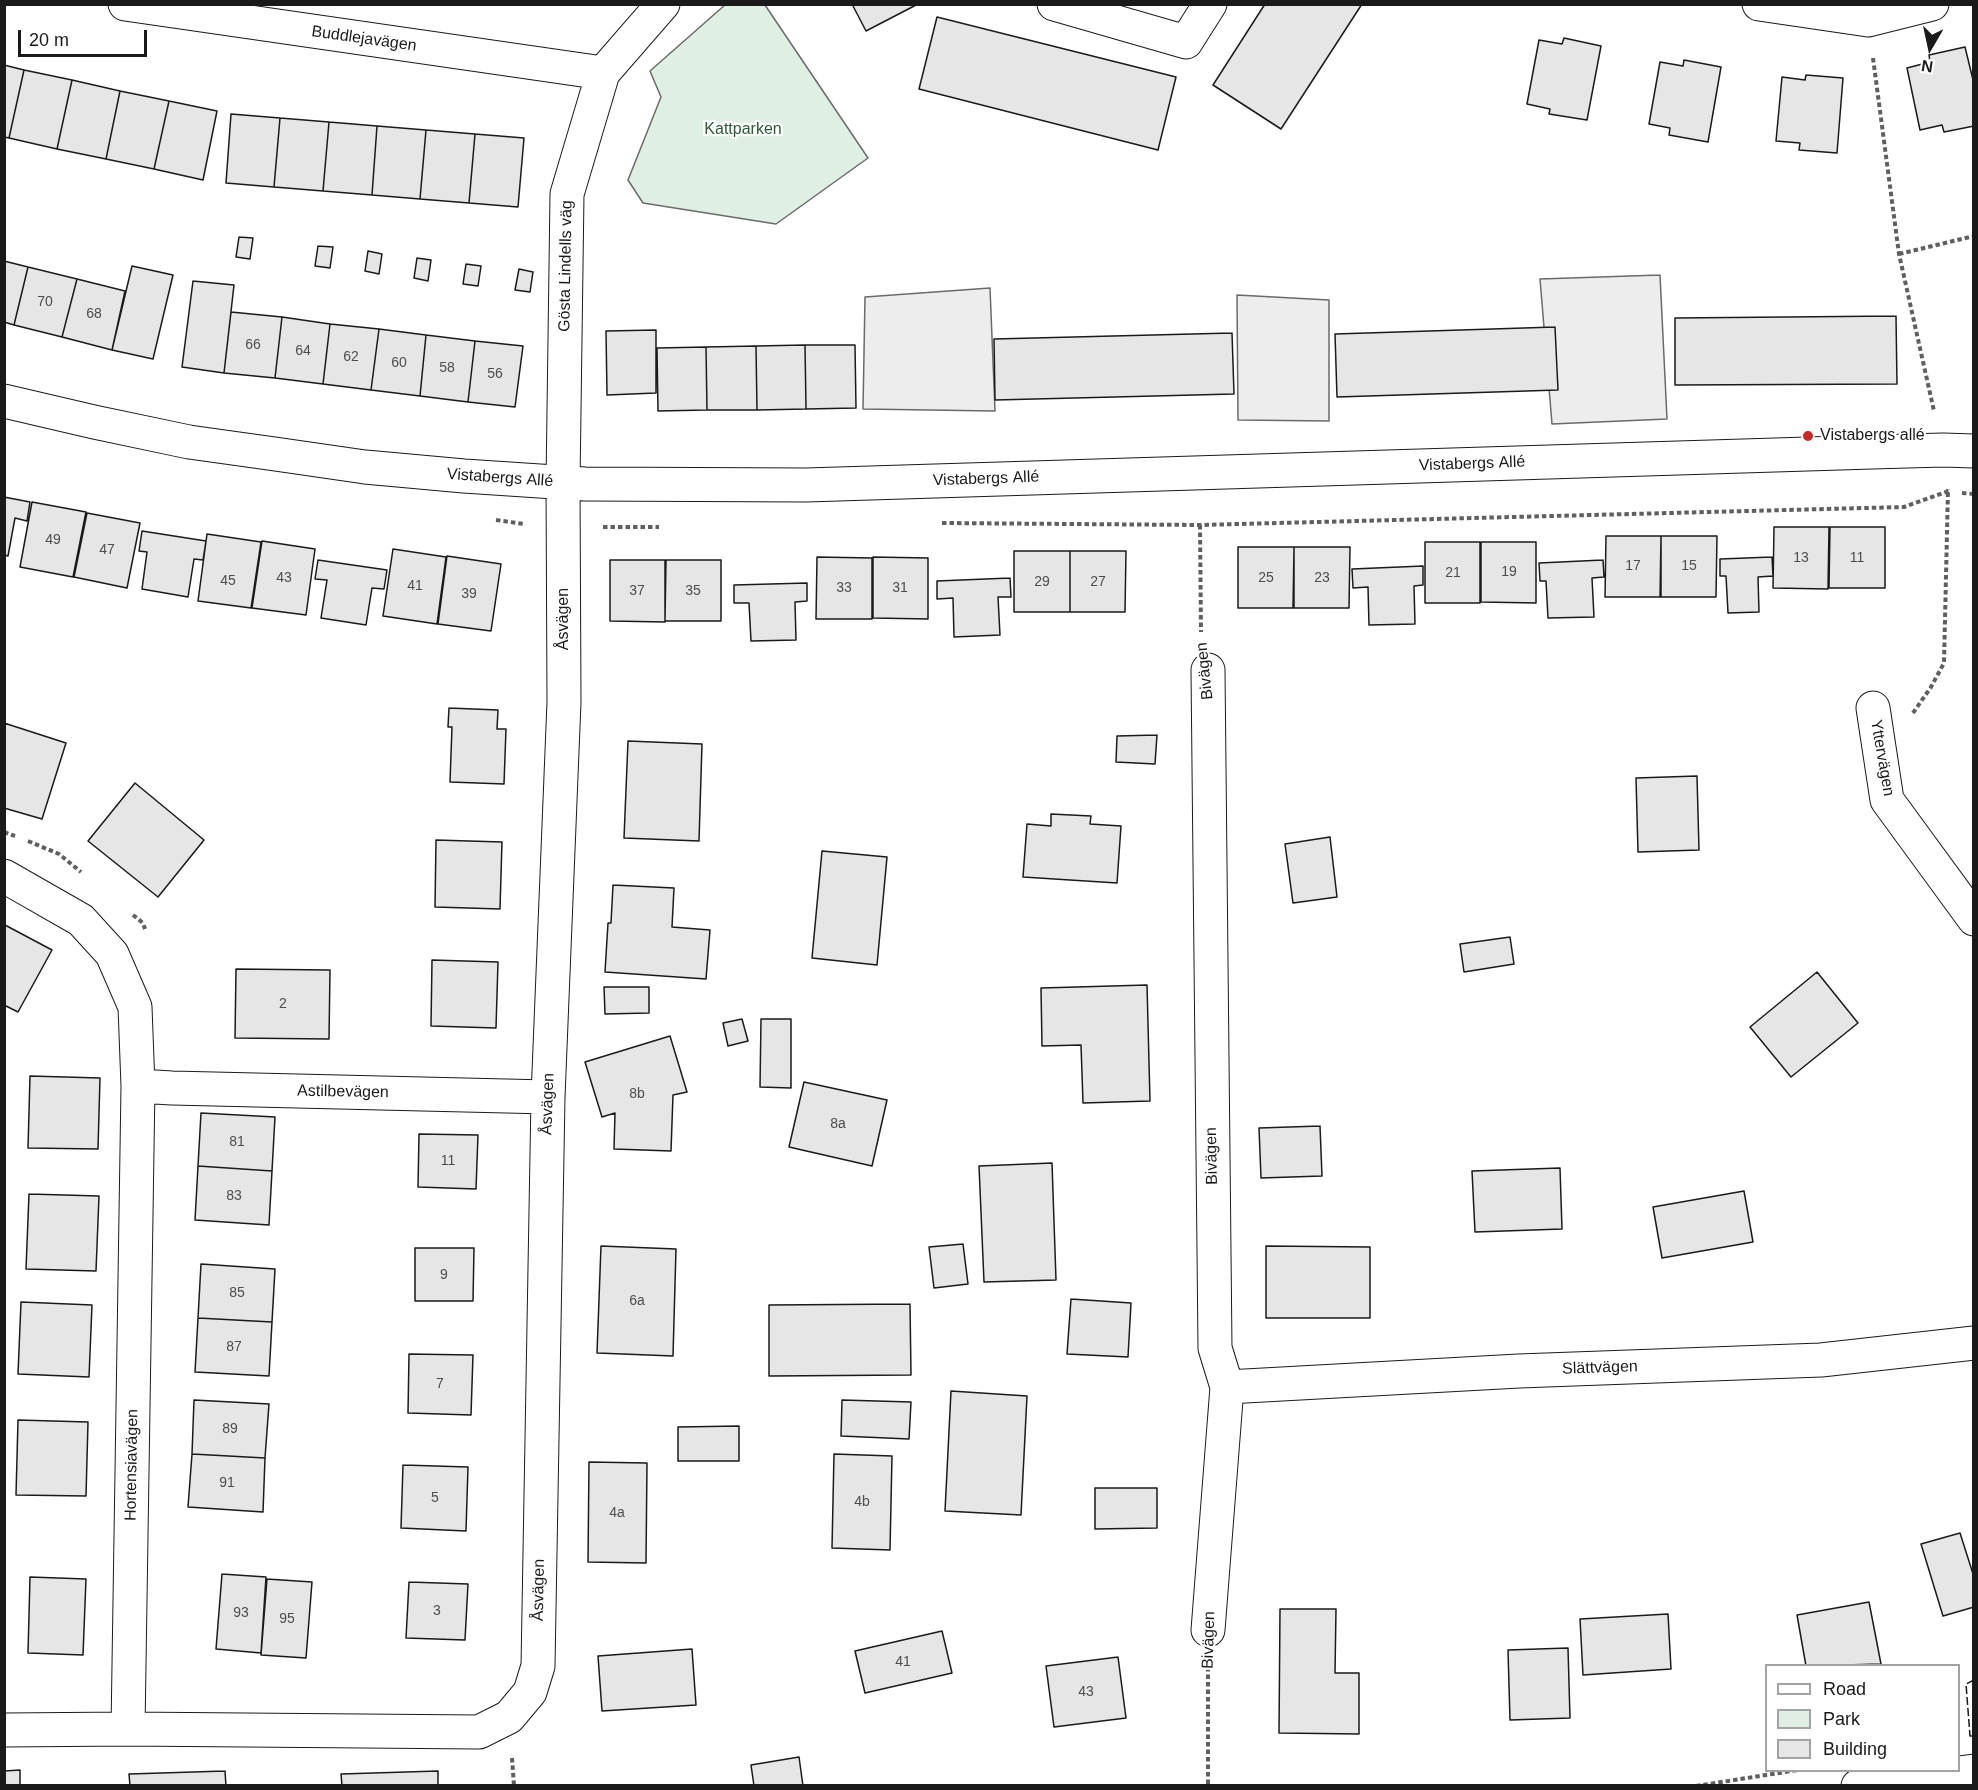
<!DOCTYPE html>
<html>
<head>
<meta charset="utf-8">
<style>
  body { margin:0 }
  #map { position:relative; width:1978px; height:1790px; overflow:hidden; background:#fff; font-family:Arial,sans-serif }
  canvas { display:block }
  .frame { position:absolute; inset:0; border:6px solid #1a1a1a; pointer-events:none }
  .legend { position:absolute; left:1765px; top:1664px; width:195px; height:108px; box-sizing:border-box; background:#fff; border:2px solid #a3a3a3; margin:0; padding:8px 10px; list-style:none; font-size:18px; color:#1a1a1a }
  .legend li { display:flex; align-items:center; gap:12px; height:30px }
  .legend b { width:30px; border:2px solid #a3a3a3 }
  .north { position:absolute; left:1900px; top:18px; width:60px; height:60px; -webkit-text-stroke:4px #fff; paint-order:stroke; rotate:189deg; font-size:16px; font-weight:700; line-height:24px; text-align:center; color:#1a1a1a }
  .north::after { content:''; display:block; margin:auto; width:21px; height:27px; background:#1a1a1a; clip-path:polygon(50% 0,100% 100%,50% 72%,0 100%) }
  .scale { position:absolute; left:18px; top:30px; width:129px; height:27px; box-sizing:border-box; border:3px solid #1a1a1a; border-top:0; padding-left:8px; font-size:18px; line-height:21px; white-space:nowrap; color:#1a1a1a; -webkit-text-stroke:4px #fff; paint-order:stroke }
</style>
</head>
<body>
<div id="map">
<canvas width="1978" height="1790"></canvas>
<div class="frame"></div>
<ul class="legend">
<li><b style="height:8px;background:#fff"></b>Road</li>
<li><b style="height:16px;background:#e0efe3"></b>Park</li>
<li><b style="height:16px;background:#e6e6e6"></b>Building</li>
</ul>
<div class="north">N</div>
<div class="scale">20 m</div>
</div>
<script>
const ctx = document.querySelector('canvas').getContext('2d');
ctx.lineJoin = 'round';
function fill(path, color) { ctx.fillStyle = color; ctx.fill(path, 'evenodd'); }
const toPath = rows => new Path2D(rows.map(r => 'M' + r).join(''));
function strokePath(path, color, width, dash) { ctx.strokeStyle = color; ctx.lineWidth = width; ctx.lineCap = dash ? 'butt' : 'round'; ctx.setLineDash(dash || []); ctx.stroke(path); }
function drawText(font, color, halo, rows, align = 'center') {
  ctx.font = font + ' Arial,sans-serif'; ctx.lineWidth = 4.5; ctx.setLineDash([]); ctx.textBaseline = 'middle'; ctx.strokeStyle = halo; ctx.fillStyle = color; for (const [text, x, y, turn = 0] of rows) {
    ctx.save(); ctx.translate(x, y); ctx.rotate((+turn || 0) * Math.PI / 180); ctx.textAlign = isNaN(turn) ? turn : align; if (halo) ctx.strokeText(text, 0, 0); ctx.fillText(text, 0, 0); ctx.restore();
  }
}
const green = toPath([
  [726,4,765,5,868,158,776,224,643,203,628,180,661,97,650,71,726,4]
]);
const parking = toPath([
  [1660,275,1667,419,1552,424,1540,279,1660,275],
  [990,288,995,411,863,409,865,297,990,288],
  [1237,295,1329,300,1329,421,1238,420,1237,295]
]);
const building = toPath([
  [852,4,918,4,866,31,852,4],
  [1265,4,1362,4,1281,129,1213,85,1265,4],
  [937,17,1176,77,1158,150,919,89,937,17],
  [1564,38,1601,46,1587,120,1549,114,1550,109,1527,104,1539,40,1562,44,1564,38],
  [1965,47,1974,84,1974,126,1944,132,1942,125,1920,130,1907,68,1930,62,1929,55,1965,47],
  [1684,60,1721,67,1708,142,1669,135,1670,128,1649,124,1660,62,1683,66,1684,60],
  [4,65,24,70,9,138,4,137,4,65],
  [24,70,72,80,57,149,9,138,24,70],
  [1806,75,1843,78,1837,153,1799,150,1800,143,1776,141,1782,77,1805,80,1806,75],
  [72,80,120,91,106,159,57,149,72,80],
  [120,91,169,101,154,169,106,159,120,91],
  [169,101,217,111,203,180,154,169,169,101],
  [231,114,280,118,274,187,226,183,231,114],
  [280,118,329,122,323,191,274,187,280,118],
  [329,122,377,126,372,195,323,191,329,122],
  [377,126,426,130,420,199,372,195,377,126],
  [426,130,475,134,469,203,420,199,426,130],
  [475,134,524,138,518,207,469,203,475,134],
  [239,237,253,238,250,259,236,257,239,237],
  [318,246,333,247,330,268,315,266,318,246],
  [368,251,382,254,379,274,365,271,368,251],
  [417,258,431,260,428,281,414,278,417,258],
  [4,261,28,267,14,325,4,322,4,261],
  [466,264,481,266,478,286,463,284,466,264],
  [132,266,173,275,153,359,112,350,132,266],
  [28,267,77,279,62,337,14,325,28,267],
  [519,269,533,272,530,292,515,290,519,269],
  [77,279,125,291,112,350,62,337,77,279],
  [193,281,234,285,224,373,182,367,193,281],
  [231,312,282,317,275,378,224,373,231,312],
  [1896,316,1897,384,1675,385,1675,318,1896,316],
  [282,317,330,324,323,384,275,378,282,317],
  [330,324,379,329,371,390,323,384,330,324],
  [1555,327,1558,390,1337,397,1335,334,1555,327],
  [379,329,426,335,420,396,371,390,379,329],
  [656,330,656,393,607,395,606,331,656,330],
  [1232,333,1234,394,995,400,994,339,1232,333],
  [426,335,475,341,468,402,420,396,426,335],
  [475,341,523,346,515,407,468,402,475,341],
  [805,345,806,409,757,410,756,346,805,345],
  [805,345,855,345,856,408,806,409,805,345],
  [756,346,757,410,707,410,706,347,756,346],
  [706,347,707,410,658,411,657,348,706,347],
  [4,497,30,502,27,521,15,518,8,556,4,555,4,497],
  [32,502,86,512,73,577,20,567,32,502],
  [87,513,140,523,127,588,74,577,87,513],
  [1774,527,1829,527,1828,589,1773,588,1774,527],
  [1830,527,1885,527,1885,588,1829,588,1830,527],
  [142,531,206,541,203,560,194,559,188,597,142,589,147,552,139,551,142,531],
  [207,534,261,542,251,608,198,601,207,534],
  [1606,536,1661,536,1660,597,1605,597,1606,536],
  [1661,536,1717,536,1716,597,1661,597,1661,536],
  [262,541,315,549,306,615,252,608,262,541],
  [1425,542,1480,542,1480,603,1425,603,1425,542],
  [1481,542,1536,542,1536,603,1481,602,1481,542],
  [1238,547,1294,547,1293,608,1238,608,1238,547],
  [1294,547,1350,547,1349,608,1294,608,1294,547],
  [393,549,446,557,437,624,383,616,393,549],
  [1014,551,1070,551,1070,612,1014,612,1014,551],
  [1070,551,1126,551,1125,612,1070,612,1070,551],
  [447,556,501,564,491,631,438,624,447,556],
  [817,557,872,558,872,619,816,619,817,557],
  [873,557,928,558,928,619,873,618,873,557],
  [1772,557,1773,576,1758,577,1759,612,1728,613,1726,576,1720,576,1720,559,1772,557],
  [318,560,387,570,384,589,372,588,366,625,321,618,327,580,315,579,318,560],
  [610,560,665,560,665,622,610,621,610,560],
  [666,560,721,560,721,621,665,621,666,560],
  [1603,560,1604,577,1592,578,1594,617,1548,618,1546,581,1540,581,1539,563,1603,560],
  [1423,566,1423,585,1414,586,1415,624,1369,625,1368,587,1353,588,1352,569,1423,566],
  [1010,578,1011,597,998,597,1000,635,954,637,953,598,937,599,937,581,1010,578],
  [807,583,807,601,795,602,796,640,751,641,749,603,734,603,734,585,807,583],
  [449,708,498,710,497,729,506,729,504,784,450,782,452,727,448,727,449,708],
  [4,723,66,743,42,819,4,808,4,723],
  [1157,735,1155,764,1116,762,1117,736,1157,735],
  [628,741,702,744,699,841,624,838,628,741],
  [1697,776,1699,850,1638,852,1636,778,1697,776],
  [135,783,204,840,158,897,88,841,135,783],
  [1051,814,1091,816,1090,824,1121,826,1117,883,1023,877,1027,824,1051,826,1051,814],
  [1330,837,1337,897,1293,903,1285,844,1330,837],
  [436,840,502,842,500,909,435,907,436,840],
  [822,851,887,857,877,965,812,958,822,851],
  [613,885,674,888,672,927,710,930,706,979,605,972,608,923,611,923,613,885],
  [5,925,52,950,18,1012,4,1005,5,925],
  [1510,937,1514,964,1464,972,1460,944,1510,937],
  [432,960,498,962,496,1028,431,1026,432,960],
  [236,969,330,970,329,1039,235,1038,236,969],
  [1817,972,1858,1023,1791,1077,1750,1027,1817,972],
  [1147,985,1150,1101,1083,1103,1081,1045,1042,1046,1041,988,1147,985],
  [604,987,649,987,649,1013,605,1014,604,987],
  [742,1019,748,1041,728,1046,723,1023,742,1019],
  [761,1019,791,1019,791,1088,760,1087,761,1019],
  [670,1036,687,1092,673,1095,671,1151,614,1149,615,1113,602,1117,585,1062,670,1036],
  [30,1076,100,1078,98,1149,28,1148,30,1076],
  [804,1082,887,1100,872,1166,789,1147,804,1082],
  [201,1113,275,1117,272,1171,198,1166,201,1113],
  [1320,1126,1322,1176,1261,1178,1259,1128,1320,1126],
  [419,1134,478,1135,476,1189,418,1187,419,1134],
  [1052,1163,1056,1280,984,1282,979,1166,1052,1163],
  [198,1166,272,1171,269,1225,195,1220,198,1166],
  [1560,1168,1562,1229,1475,1232,1472,1171,1560,1168],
  [1744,1191,1753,1242,1662,1258,1653,1207,1744,1191],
  [29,1194,99,1196,96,1271,26,1269,29,1194],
  [963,1244,968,1284,934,1288,929,1247,963,1244],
  [601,1246,676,1249,673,1356,597,1353,601,1246],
  [1266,1246,1370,1247,1370,1318,1266,1318,1266,1246],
  [415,1248,474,1248,473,1301,415,1301,415,1248],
  [201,1264,275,1269,272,1322,198,1318,201,1264],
  [1071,1299,1131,1303,1128,1357,1067,1354,1071,1299],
  [21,1302,92,1305,89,1377,18,1374,21,1302],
  [910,1304,911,1375,769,1376,769,1305,910,1304],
  [198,1318,272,1322,269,1376,195,1372,198,1318],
  [409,1354,473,1355,471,1415,408,1413,409,1354],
  [951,1391,1027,1396,1021,1515,945,1511,951,1391],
  [194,1400,269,1404,265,1458,192,1454,194,1400],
  [842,1400,911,1402,909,1439,841,1436,842,1400],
  [18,1420,88,1422,86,1496,16,1495,18,1420],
  [739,1426,739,1461,678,1461,678,1427,739,1426],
  [192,1454,265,1458,263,1512,188,1507,192,1454],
  [834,1454,892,1456,890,1550,832,1548,834,1454],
  [589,1462,647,1463,646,1563,588,1562,589,1462],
  [403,1465,468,1467,466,1531,401,1528,403,1465],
  [1095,1488,1157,1488,1157,1528,1095,1529,1095,1488],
  [1960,1533,1974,1577,1974,1607,1943,1616,1921,1544,1960,1533],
  [222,1574,266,1577,261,1653,216,1649,222,1574],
  [30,1577,86,1579,83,1655,28,1653,30,1577],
  [267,1579,312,1582,306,1658,261,1655,267,1579],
  [409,1582,468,1584,465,1640,406,1638,409,1582],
  [1869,1602,1881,1664,1806,1666,1797,1615,1869,1602],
  [1280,1609,1336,1609,1335,1673,1359,1673,1359,1734,1279,1733,1280,1609],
  [1668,1614,1671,1669,1583,1675,1580,1619,1668,1614],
  [942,1631,952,1673,865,1693,855,1651,942,1631],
  [1568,1648,1570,1718,1510,1720,1508,1650,1568,1648],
  [692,1649,696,1705,602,1711,598,1656,692,1649],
  [1118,1657,1126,1718,1054,1727,1046,1666,1118,1657],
  [799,1757,803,1786,754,1786,751,1765,799,1757],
  [20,1770,20,1786,4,1786,4,1771,20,1770],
  [225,1771,226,1786,130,1786,129,1774,225,1771],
  [438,1771,438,1786,342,1786,341,1774,438,1771]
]);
const path = toPath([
  [1873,58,1899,254,1934,411],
  [1899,254,1974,236],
  [1962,493,1974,494],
  [496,520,524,524],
  [942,523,1200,525,1904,507,1949,491],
  [1200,525,1201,632],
  [603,527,659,527],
  [1913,713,1931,687,1944,663,1948,489],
  [4,832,15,836],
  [28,841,59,854,81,872],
  [133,915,143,923,145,929],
  [1208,1667,1208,1786],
  [512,1758,514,1786],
  [1696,1786,1798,1770]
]);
const street = toPath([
  [125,4,603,73],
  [1054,4,1186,42,1210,4],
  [1759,4,1868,20,1932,4],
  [4,401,94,422,189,442,275,454,365,467,464,476,585,484,806,485,1872,452,1943,450,1974,451],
  [1873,708,1887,800,1974,919],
  [4,876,81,920,112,954,135,1007,138,1086,128,1729,479,1732,509,1717,530,1692,538,1666,548,1097,564,702,563,483,567,194,603,73,663,4],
  [138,1086,172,1088,548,1097],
  [1227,1387,1519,1371,1821,1360,1974,1343],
  [1208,1630,1227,1387,1215,1348,1208,670],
  [4,1730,128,1729],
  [1858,1786,1974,1771]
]);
const fence = toPath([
  [1974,1680,1966,1684,1970,1736,1974,1736]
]);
const markers = [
  [1808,436,6,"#c62828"]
];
const numberNames = [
  ["70",45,302],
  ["68",94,314],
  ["66",253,345],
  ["64",303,351],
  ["62",351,357],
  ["60",399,363],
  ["58",447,368],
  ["56",495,374],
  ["49",53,540],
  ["47",107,550],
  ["13",1801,558],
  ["11",1857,558],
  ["17",1633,566],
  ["15",1689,566],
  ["19",1509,572],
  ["21",1453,573],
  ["43",284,578],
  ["25",1266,578],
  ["23",1322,578],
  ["45",228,581],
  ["29",1042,582],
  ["27",1098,582],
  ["41",415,586],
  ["33",844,588],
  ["31",900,588],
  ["37",637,591],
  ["35",693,591],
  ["39",469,594],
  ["2",283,1004],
  ["8b",637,1094],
  ["8a",838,1124],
  ["81",237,1142],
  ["11",448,1161],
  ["83",234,1196],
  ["9",444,1275],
  ["85",237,1293],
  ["6a",637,1301],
  ["87",234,1347],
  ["7",440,1384],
  ["89",230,1429],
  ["91",227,1483],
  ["5",435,1498],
  ["4b",862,1502],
  ["4a",617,1513],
  ["3",437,1611],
  ["93",241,1613],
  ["95",287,1619],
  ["41",903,1662],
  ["43",1086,1692]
];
const streetNames = [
  ["Buddlejavägen",364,39,8],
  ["Gösta Lindells väg",566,266,-89],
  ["Vistabergs Allé",1472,464,-2],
  ["Vistabergs Allé",500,478,4],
  ["Vistabergs Allé",986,479,-2],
  ["Åsvägen",564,619,-90],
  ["Bivägen",1205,671,-96],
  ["Yttervägen",1882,758,80],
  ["Astilbevägen",343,1092,1],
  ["Åsvägen",548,1104,-88],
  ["Bivägen",1212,1156,-91],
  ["Slättvägen",1600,1368,-2],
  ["Hortensiavägen",132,1465,-89],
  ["Åsvägen",539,1590,-89],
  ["Bivägen",1209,1640,-88]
];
const parkNames = [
  ["Kattparken",743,130]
];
const poiNames = [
  ["Vistabergs allé",1820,436]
];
fill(green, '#e0efe3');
strokePath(green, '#6a6a6a', 1.5);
fill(parking, '#ededed');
strokePath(parking, '#6a6a6a', 1.5);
fill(building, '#e6e6e6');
strokePath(building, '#1a1a1a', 1.5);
strokePath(street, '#1a1a1a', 35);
strokePath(path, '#5f5f5f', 4, [4.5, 3]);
strokePath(street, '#fff', 33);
strokePath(fence, '#1a1a1a', 1.5, [8, 3]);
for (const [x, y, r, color] of markers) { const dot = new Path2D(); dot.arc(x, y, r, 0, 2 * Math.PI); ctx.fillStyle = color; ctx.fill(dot); strokePath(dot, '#fff', 2); }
drawText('14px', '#4d4d4d', null, numberNames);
drawText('16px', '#1a1a1a', '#fff', streetNames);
drawText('16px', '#2b5a34', '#fff', parkNames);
drawText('16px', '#1a1a1a', '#fff', poiNames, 'left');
</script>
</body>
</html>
